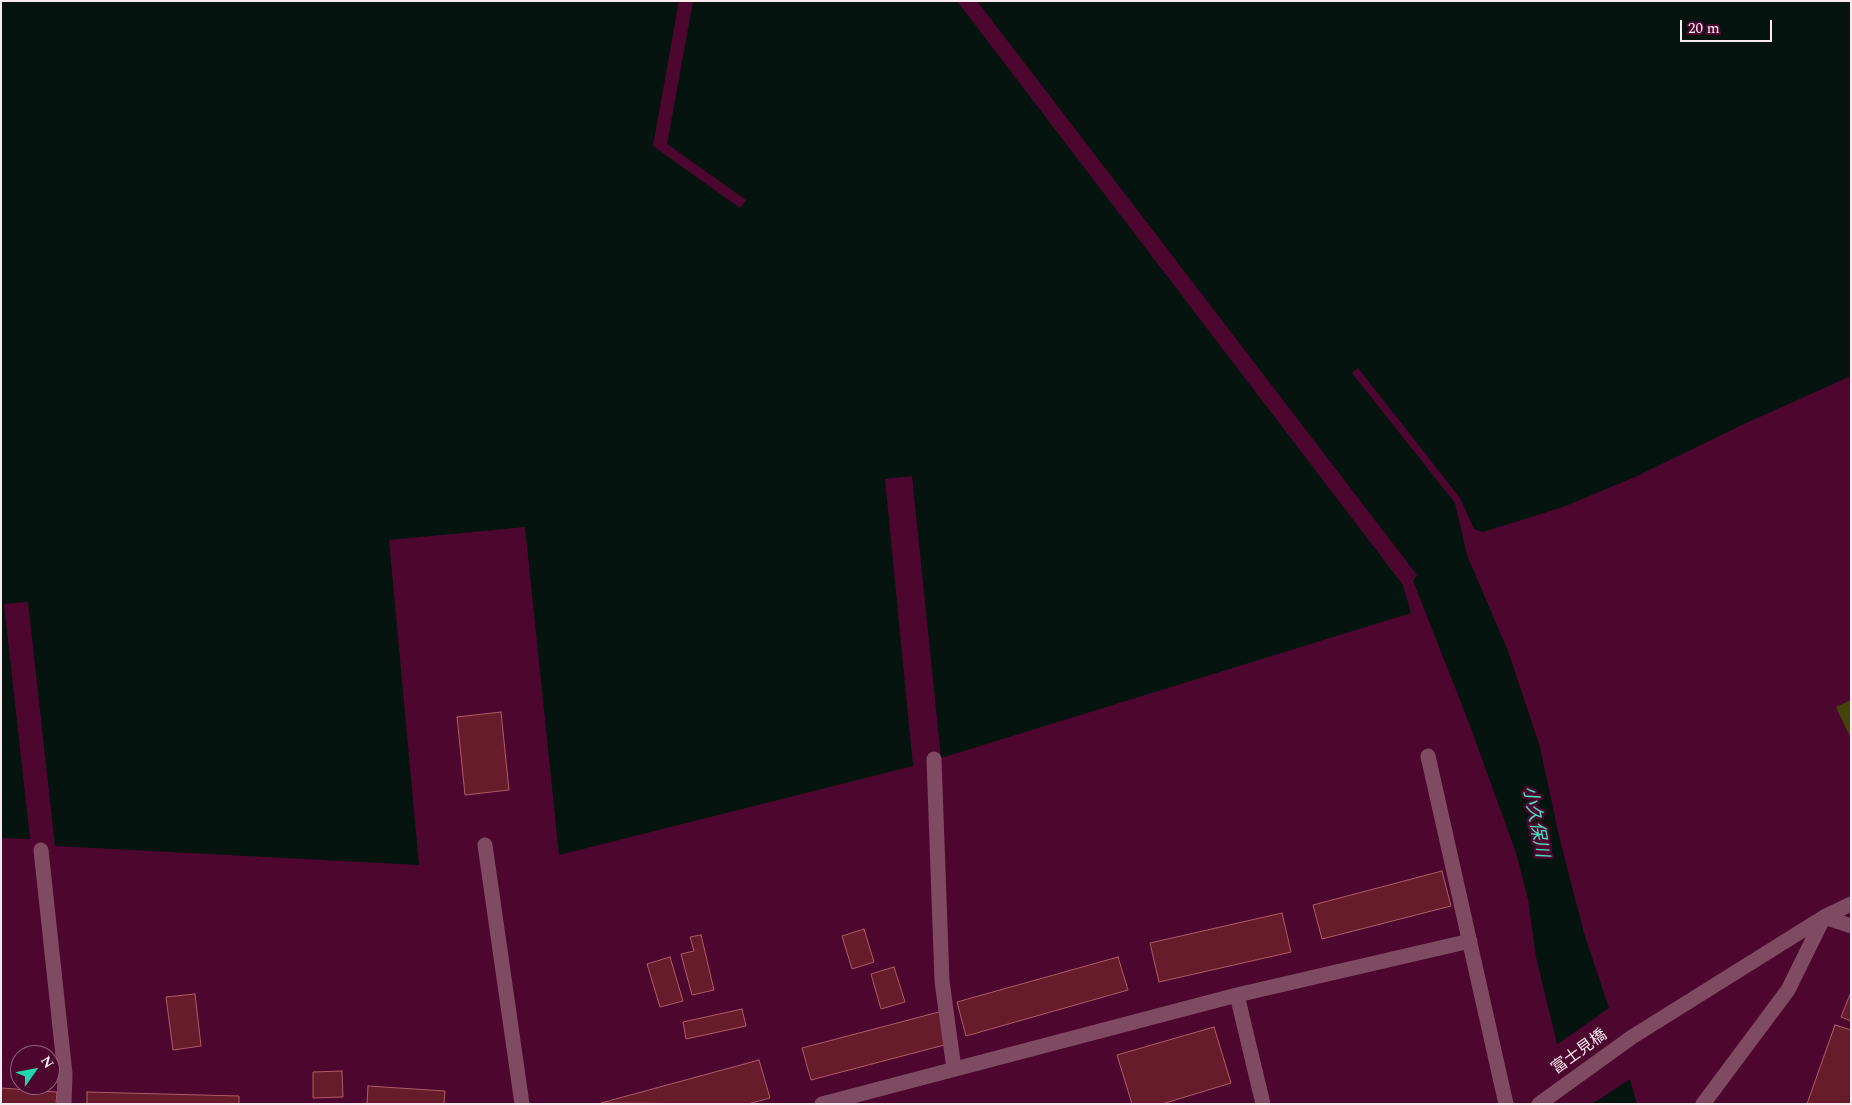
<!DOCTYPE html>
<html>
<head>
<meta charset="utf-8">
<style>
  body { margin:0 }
  #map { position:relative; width:1852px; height:1105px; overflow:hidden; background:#4d072e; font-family:Spectral,serif }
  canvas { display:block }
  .frame { position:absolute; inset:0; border:2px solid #fceaf1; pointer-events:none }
  .north { position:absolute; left:10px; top:1045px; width:50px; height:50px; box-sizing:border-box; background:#4d072e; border:1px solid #93627c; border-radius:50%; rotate:57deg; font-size:14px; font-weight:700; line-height:20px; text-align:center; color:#fceaf1 }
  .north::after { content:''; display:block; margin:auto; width:18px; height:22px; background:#24d5ae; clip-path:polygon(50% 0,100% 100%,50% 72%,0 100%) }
  .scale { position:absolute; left:1680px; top:20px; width:92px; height:22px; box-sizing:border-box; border:2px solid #fceaf1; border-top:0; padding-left:6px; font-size:15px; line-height:18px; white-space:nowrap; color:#fceaf1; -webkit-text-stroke:4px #4d072e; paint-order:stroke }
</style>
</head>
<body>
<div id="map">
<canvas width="1852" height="1105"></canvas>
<div class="frame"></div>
<div class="north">N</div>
<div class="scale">20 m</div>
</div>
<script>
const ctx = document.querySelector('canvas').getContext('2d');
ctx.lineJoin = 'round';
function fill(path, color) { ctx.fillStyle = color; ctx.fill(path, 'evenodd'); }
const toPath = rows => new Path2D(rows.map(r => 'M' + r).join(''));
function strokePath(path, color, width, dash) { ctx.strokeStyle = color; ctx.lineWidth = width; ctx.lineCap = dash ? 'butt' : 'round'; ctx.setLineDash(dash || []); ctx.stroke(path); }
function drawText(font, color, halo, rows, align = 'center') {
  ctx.font = font + ' Spectral,"Noto Sans JP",serif'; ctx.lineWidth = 5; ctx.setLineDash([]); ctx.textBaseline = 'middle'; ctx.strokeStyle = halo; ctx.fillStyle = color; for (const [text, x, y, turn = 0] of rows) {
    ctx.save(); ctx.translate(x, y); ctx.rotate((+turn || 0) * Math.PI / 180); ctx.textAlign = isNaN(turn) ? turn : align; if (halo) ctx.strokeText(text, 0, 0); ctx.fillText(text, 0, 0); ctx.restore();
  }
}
const green = toPath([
  [1851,700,1851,739,1836,707]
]);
const water = toPath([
  [1,1,679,1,653,146,740,208,746,200,667,144,693,1,957,1,1403,585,1411,613,941,758,912,476,885,479,913,766,559,855,525,527,389,540,419,865,55,846,28,602,4,604,30,839,1,838],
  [977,1,1851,1,1851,376,1744,424,1635,477,1563,507,1483,532,1474,529,1460,498,1358,368,1352,373,1455,503,1467,555,1508,651,1540,747,1559,836,1584,933,1609,1008,1637,1104,1565,1104,1557,1044,1536,957,1528,899,1516,853,1469,723,1413,581,1417,575]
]);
const pier = toPath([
  [1612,1006,1630,1079,1592,1104,1563,1104,1555,1046]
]);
const building = toPath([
  [501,712,509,790,465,795,457,717,501,712],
  [1442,871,1451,906,1322,939,1313,905,1442,871],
  [1282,913,1291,952,1159,982,1150,943,1282,913],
  [864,929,874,962,852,969,842,936,864,929],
  [701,935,714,990,692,995,681,954,694,951,690,937,701,935],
  [670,957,683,1001,660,1007,647,964,670,957],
  [1118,957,1128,990,966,1036,957,1002,1118,957],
  [894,967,905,1002,881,1009,871,974,894,967],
  [1851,992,1851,1021,1841,1017,1851,992],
  [195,994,201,1046,173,1050,166,997,195,994],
  [742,1009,746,1026,686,1039,683,1022,742,1009],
  [939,1012,948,1044,811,1080,802,1048,939,1012],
  [1835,1025,1851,1030,1851,1104,1807,1104,1835,1025],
  [1214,1027,1231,1083,1162,1104,1132,1104,1117,1055,1214,1027],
  [759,1060,770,1098,748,1104,601,1103,759,1060],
  [342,1071,343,1097,313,1098,313,1072,342,1071],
  [368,1086,445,1091,444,1104,367,1104,368,1086],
  [1,1088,57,1092,56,1104,1,1104,1,1088],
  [87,1092,239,1096,239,1104,87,1104,87,1092]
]);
const minor = toPath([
  [1428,756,1506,1104],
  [934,759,942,981,954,1069],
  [485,845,522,1104],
  [41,850,65,1074,64,1104],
  [1237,995,1263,1104],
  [822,1104,1237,995,1470,941],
  [1539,1104,1632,1037,1824,917,1851,904],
  [1703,1104,1788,990,1824,917,1851,926]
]);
const streetNames = [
  ["富士見橋",1580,1053,-36]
];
const waterNames = [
  ["小久保川",1534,822,79]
];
fill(green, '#424507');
fill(water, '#061410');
fill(pier, '#4d072e');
fill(building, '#671c2b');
strokePath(building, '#ad5c66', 1);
strokePath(minor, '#804b62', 15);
drawText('16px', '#fceaf1', '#4d072e', streetNames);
drawText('italic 18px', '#46e5bf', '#4d072e', waterNames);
</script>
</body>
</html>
